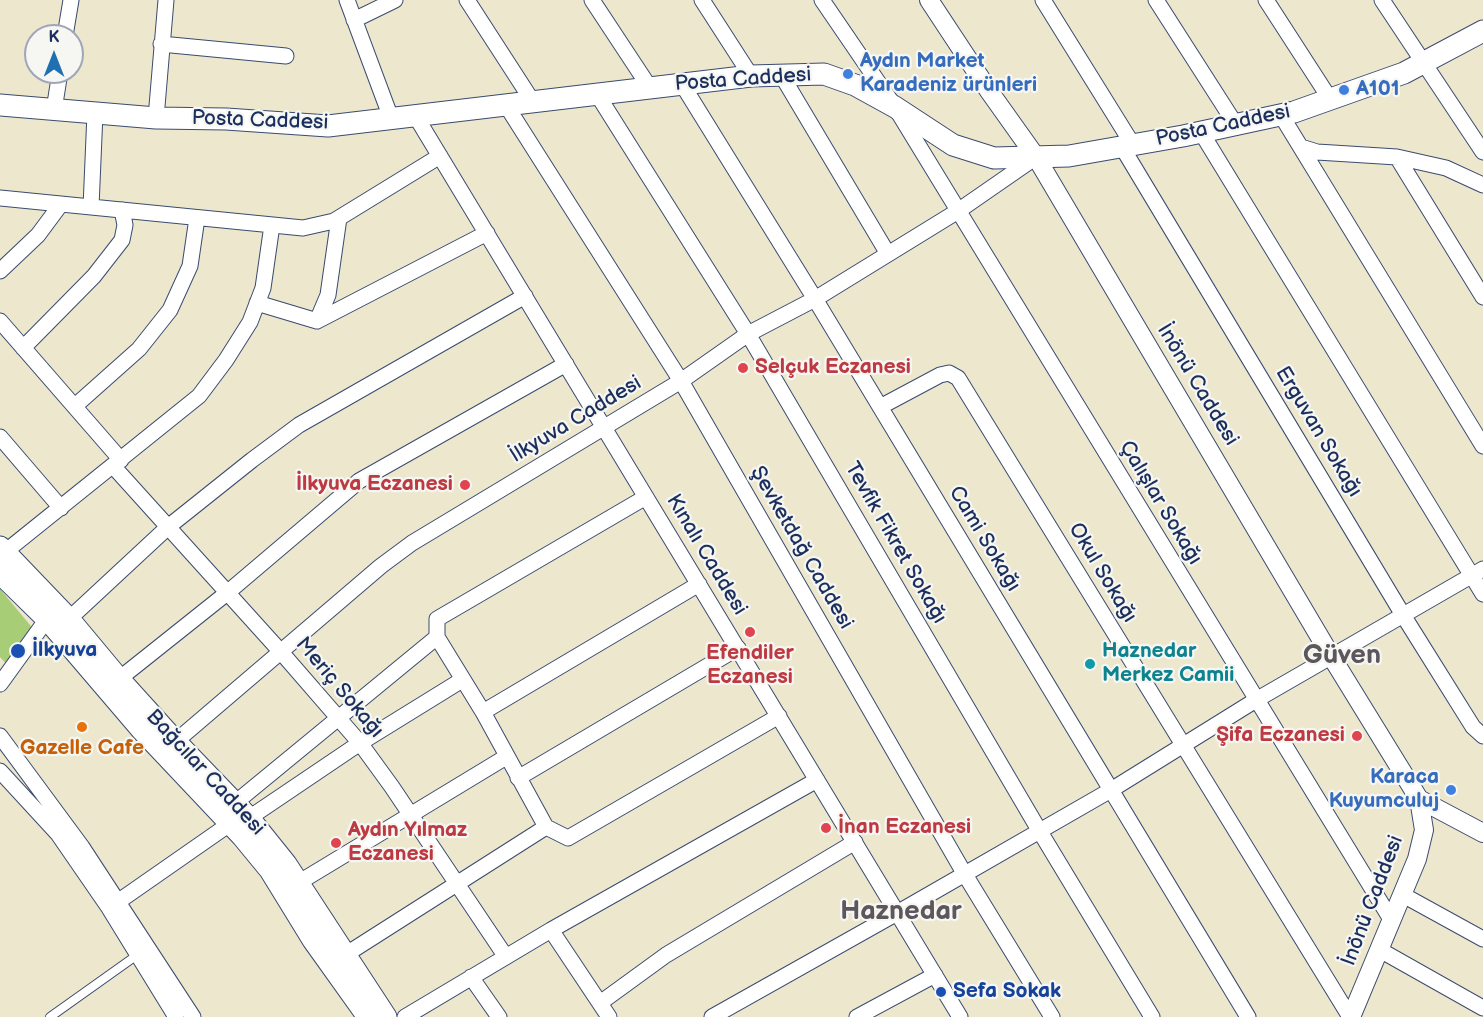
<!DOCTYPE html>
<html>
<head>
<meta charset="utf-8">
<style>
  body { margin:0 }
  #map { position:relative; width:1483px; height:1017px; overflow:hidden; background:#ece7cd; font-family:"Balsamiq Sans",sans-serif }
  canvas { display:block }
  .north { position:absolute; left:24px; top:24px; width:60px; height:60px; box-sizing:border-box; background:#f6f6f2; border:2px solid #9ea6b7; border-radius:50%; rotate:0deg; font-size:16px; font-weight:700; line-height:24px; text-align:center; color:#1b2f5e }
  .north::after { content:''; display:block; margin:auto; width:21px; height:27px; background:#1f6fb2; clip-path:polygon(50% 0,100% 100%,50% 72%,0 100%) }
</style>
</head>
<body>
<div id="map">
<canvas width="1483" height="1017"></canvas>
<div class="north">K</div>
</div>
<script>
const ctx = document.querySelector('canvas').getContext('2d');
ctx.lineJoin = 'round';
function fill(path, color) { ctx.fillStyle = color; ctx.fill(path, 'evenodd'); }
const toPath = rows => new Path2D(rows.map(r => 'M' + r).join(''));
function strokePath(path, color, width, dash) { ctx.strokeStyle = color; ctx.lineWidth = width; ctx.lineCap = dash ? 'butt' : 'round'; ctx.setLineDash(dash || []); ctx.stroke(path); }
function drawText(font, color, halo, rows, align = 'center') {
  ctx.font = font + ' "Balsamiq Sans",sans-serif'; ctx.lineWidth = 4.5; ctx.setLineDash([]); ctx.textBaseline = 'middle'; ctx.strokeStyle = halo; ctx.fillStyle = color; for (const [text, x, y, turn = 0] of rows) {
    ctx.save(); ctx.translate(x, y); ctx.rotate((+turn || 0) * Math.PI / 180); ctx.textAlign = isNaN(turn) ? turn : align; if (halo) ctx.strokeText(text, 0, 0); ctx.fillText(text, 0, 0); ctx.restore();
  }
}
const green = toPath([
  [0,589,35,631,9,667,0,657]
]);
const service = toPath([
  [50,1017,140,953]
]);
const minor = toPath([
  [347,0,391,118],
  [467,0,533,102],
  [592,0,650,88],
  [702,0,751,76],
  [822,0,895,107,1392,921],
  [1043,0,1133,145],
  [1156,0,1236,125],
  [1266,0,1330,99],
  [1382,0,1483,152],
  [354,20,395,0],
  [65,36,71,0],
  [161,44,286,56],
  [782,76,888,254],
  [682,84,815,299,1248,1017],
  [597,94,748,334,1039,830,1152,1017],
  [506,105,681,381,964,873,1052,1017],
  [54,110,60,72],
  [415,115,960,1017],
  [1281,115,1483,446],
  [156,118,166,0],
  [1201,132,1483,594],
  [1122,147,1403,615,1473,727,1483,736],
  [1301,147,1317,152,1397,157,1446,168,1483,185],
  [1397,157,1483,297],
  [0,198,303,228,334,221,440,156],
  [91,207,95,113],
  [0,271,38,235,61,204],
  [257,303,317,321,487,233],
  [0,321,121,460],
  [317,321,328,295,339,218],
  [23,348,94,276,122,240,125,225,122,210],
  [75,406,139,349,170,310,190,266,197,218],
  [880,407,940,375,949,373,958,378,1350,1017],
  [0,437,61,508],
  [113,466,281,652,360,743,392,787,506,957],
  [646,497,437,619,437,637,483,712,546,827,568,838,779,716],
  [5,552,199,396,226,360,250,322,263,288,272,225],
  [69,619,168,527,252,460,299,425,525,296],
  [119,679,227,593,359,481,566,364],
  [0,684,47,619],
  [483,712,699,584],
  [0,736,82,847,193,1017],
  [168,748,381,566,412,543,681,381,748,334,815,299,958,211,1036,157],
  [0,771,58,834,109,908,176,1017],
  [518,778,738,648],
  [235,803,437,637],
  [249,818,360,743,462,680],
  [298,883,506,757],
  [1403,895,1483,939],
  [109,908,231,823],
  [551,930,609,1017],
  [1380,950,1483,1008],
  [345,955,546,827],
  [471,977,499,1017],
  [600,1003,666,955,855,842],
  [405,1017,551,930,817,780],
  [712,1017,897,913,1111,790,1256,700,1483,569],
  [857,1017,935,975]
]);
const tertiary = toPath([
  [929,0,989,91,1036,157,1331,656,1419,799,1424,830,1417,859,1351,1017],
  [1419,799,1483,833]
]);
const secondary = toPath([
  [0,105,156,118,226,119,328,126,751,76,824,74,855,85,895,107,953,145,994,158,1069,156,1183,136,1294,112,1404,73,1483,31],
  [0,547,69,619,119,679,176,742,249,818,286,864,386,1017],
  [0,573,47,619,141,729,242,836,270,870,313,940,368,1017]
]);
const markers = [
  [848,74,6,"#3f7fe0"],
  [1344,90,6,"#3f7fe0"],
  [743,368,6,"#e0444e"],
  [465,485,6,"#e0444e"],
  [750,632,6,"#e0444e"],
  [18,651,8,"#1a4fb4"],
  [1090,664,6,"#0f9aa8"],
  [82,727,6,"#e8710a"],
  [1357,736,6,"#e0444e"],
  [1451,790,6,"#3f7fe0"],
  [826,828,6,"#e0444e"],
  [336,843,6,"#e0444e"],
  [941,992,6,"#1a4fb4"]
];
const shopNames = [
  ["Aydın Market",860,62],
  ["Karadeniz ürünleri",860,86],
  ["A101",1356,90],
  ["Karaca",1439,778,"right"],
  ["Kuyumculuj",1439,802,"right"]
];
const streetNames = [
  ["Posta Caddesi",743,80,-4],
  ["Posta Caddesi",260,121,2],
  ["Posta Caddesi",1223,126,-12],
  ["İnönü Caddesi",1197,385,59],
  ["İlkyuva Caddesi",576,420,-31],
  ["Erguvan Sokağı",1318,432,59],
  ["Çalışlar Sokağı",1160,503,59],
  ["Cami Sokağı",984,539,59],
  ["Tevfik Fikret Sokağı",895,543,60],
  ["Şevketdağ Caddesi",801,548,60],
  ["Kınalı Caddesi",706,555,59],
  ["Okul Sokağı",1102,573,59],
  ["Meriç Sokağı",339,688,50],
  ["Bağcılar Caddesi",205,773,47],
  ["İnönü Caddesi",1373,901,-69]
];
const healthNames = [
  ["Selçuk Eczanesi",755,368],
  ["İlkyuva Eczanesi",453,485,"right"],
  ["Efendiler",750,654,"center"],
  ["Eczanesi",750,678,"center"],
  ["Şifa Eczanesi",1345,736,"right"],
  ["İnan Eczanesi",838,828],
  ["Aydın Yılmaz",348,831],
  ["Eczanesi",348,855]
];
const transitNames = [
  ["İlkyuva",32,651],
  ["Sefa Sokak",953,992]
];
const cultureNames = [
  ["Haznedar",1102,652],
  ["Merkez Camii",1102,676]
];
const foodNames = [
  ["Gazelle Cafe",82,749]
];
const districtNames = [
  ["Güven",1342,656],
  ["Haznedar",901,912]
];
fill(green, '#a7cd77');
strokePath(service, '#3a4b6f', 10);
strokePath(minor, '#3a4b6f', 17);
strokePath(tertiary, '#3a4b6f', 20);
strokePath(secondary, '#3a4b6f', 23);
strokePath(service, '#fff', 8);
strokePath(minor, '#fff', 15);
strokePath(tertiary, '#fff', 18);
strokePath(secondary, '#fff', 21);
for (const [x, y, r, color] of markers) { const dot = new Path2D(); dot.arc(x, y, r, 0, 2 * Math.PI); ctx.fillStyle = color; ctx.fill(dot); strokePath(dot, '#f6f6f2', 2); }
drawText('bold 21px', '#366cbe', '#f6f6f2', shopNames, 'left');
drawText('21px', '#1b2f5e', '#f6f6f2', streetNames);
drawText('bold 21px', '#be3a42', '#f6f6f2', healthNames, 'left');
drawText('bold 21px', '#164399', '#f6f6f2', transitNames, 'left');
drawText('bold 21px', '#0d838f', '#f6f6f2', cultureNames, 'left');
drawText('bold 21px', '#c56008', '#f6f6f2', foodNames);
drawText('bold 27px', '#5c575c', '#f6f6f2', districtNames);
</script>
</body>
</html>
